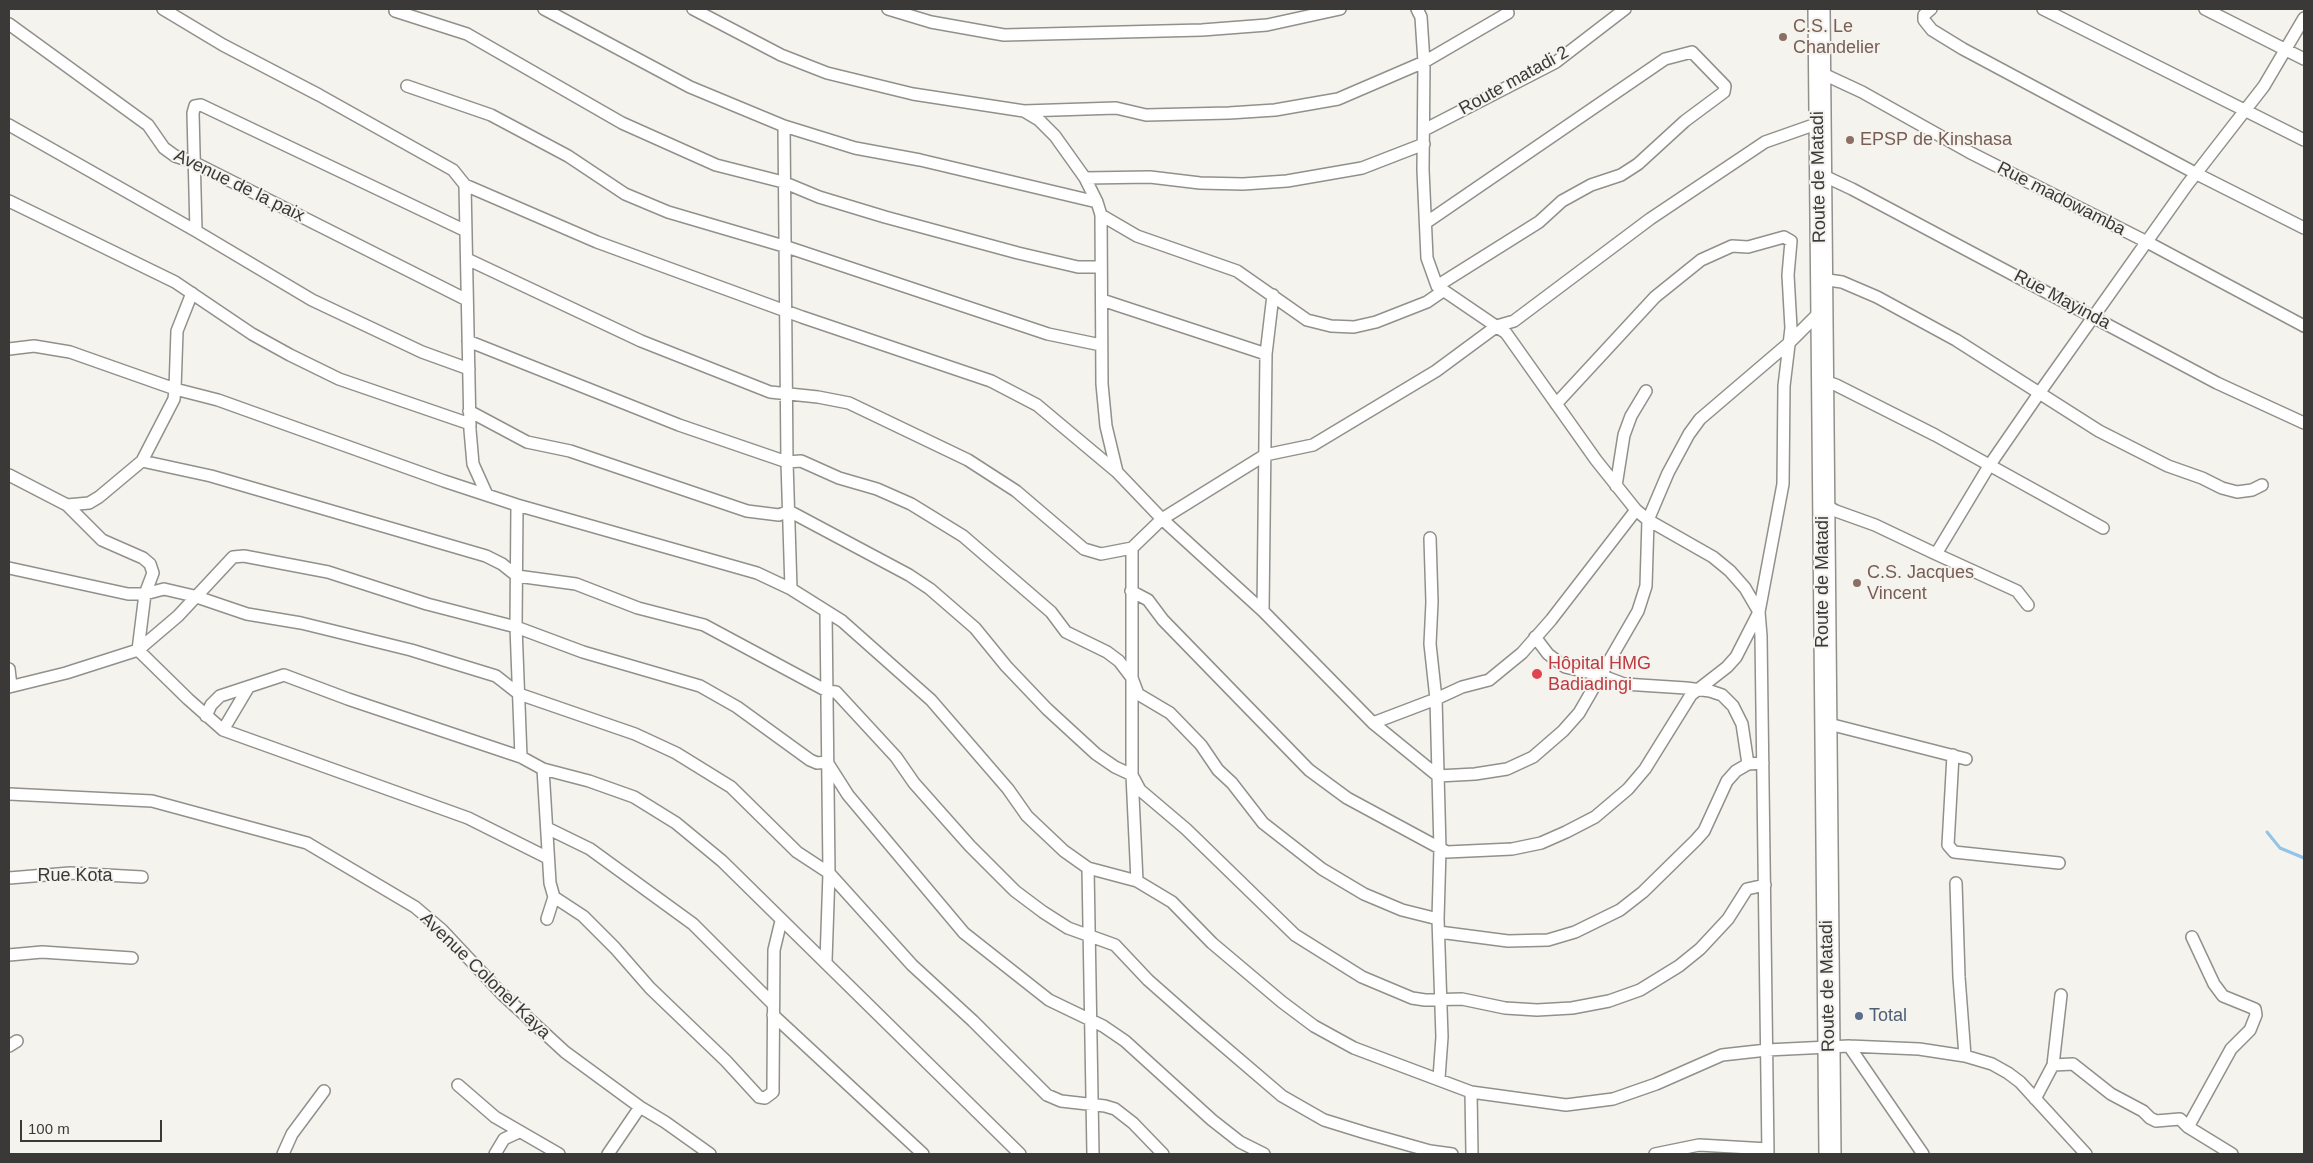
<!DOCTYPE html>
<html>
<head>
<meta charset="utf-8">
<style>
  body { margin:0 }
  #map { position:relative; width:2313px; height:1163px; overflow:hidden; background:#f5f3ee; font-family:Arial,sans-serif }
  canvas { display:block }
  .frame { position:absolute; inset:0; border:10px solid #3a3937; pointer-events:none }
  .scale { position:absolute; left:20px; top:1120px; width:142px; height:22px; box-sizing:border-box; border:2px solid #3a3937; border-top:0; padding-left:6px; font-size:15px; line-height:18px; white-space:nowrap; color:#3a3937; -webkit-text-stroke:4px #f5f3ee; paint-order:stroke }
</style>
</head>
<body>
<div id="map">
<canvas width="2313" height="1163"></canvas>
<div class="frame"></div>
<div class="scale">100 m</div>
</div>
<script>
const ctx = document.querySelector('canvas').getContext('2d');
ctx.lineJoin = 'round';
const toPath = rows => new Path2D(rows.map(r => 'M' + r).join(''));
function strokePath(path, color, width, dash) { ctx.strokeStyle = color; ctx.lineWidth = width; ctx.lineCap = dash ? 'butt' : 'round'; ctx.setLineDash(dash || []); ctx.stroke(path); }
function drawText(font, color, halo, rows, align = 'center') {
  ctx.font = font + ' Arial,sans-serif'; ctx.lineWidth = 4; ctx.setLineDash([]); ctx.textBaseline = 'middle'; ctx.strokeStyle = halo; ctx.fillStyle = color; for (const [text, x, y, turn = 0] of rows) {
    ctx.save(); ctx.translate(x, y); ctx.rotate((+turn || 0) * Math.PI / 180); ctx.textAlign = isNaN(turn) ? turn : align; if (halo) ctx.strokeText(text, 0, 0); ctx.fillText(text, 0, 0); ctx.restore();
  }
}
const stream = toPath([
  [2267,832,2280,848,2304,858]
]);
const street = toPath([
  [163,9,223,45,319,95,453,170,465,185],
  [544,9,690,87,784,126,855,148,920,160,1097,202],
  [693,9,781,55,827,73,913,94,1024,111,1039,120,1055,136,1085,178,1097,202,1101,215,1137,236,1237,271,1307,320,1331,326,1354,327,1376,322,1427,302,1443,291],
  [888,9,931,22,1004,35,1202,30,1267,25,1340,9],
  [1417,9,1421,17,1424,62,1423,170,1427,258,1437,286,1506,333,1596,460,1636,510,1648,520,1713,557,1730,571,1745,588,1759,612,1761,636,1768,1154],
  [1931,9,1924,15,1924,20,1932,30,1963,49,2197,174,2304,228],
  [2043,9,2304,140],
  [2205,9,2304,59],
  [395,11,467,34,622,123,716,165,783,182,819,197,885,217,1018,253,1078,267,1101,267],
  [9,24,148,125,164,148,175,156,193,162,467,300],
  [1819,72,1862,92,1969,152,2147,242,2304,326],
  [407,86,491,115,568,156,625,194,668,212,787,247,1048,334,1101,345],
  [1024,111,1116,108,1146,115,1229,113,1275,110,1338,99,1424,62,1508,13],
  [9,125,196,231,312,300,422,352,469,369],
  [784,126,787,462,791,589],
  [1424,130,1556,62,1625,9],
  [1820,174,1852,189,2217,383,2304,423],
  [1085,178,1150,177,1200,183,1243,184,1287,181,1362,168,1424,144],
  [9,201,175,282,252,334,290,355,339,379,470,424],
  [1101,215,1102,384,1106,426,1117,472],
  [1427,222,1665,59,1692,52,1725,86,1724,92,1685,121,1638,164,1621,175,1591,185,1562,201,1539,222,1437,286],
  [196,231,193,113,195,106,201,105,466,231],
  [467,259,641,341,770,392,818,397,849,403,968,460,1016,491,1084,549,1101,554,1132,548],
  [1821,279,1842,282,1877,297,1956,340,2099,431,2168,466,2202,478,2222,488,2237,492,2252,490,2262,485],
  [1102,300,1266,354],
  [468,341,679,425,787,462,801,461,839,478,877,489,911,504,963,536,1051,612,1066,632,1107,652,1119,661,1132,678,1138,694,1170,713,1201,745,1218,770,1232,783,1263,823,1322,869,1364,894,1402,910,1438,919],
  [9,349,34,346,70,352,175,389,177,331,192,293],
  [1822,380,1836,385,1935,435,2103,528],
  [469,411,527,442,570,451,747,511,779,515,789,511,909,575,930,589,975,628,1006,666,1047,709,1096,754,1115,767,1132,775,1140,790,1186,829,1295,935,1362,977,1412,998,1425,1000,1462,999,1505,1008,1537,1010,1572,1008,1609,1001,1640,990,1679,966,1700,949,1728,919,1747,889,1765,885],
  [142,461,211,476,486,556,502,564,517,576,576,584,638,608,704,625,827,691,836,692,896,757,914,783,970,846,1015,891,1043,912,1068,928,1115,945,1148,980,1199,1025,1282,1096,1324,1120,1366,1133,1430,1151,1452,1154],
  [9,475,67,505,102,540,143,558,150,564,153,573,145,594,138,650,188,699,223,730,468,818,548,858],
  [1616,486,1624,435,1631,416,1646,391],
  [487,495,473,464,470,430,465,185,597,242,802,317,991,381,1037,405,1117,472,1162,519,1263,611,1373,723,1438,776,1475,774,1507,769,1533,757,1563,731,1579,713,1638,611,1646,586,1648,520,1668,473,1689,434,1700,419,1789,343,1821,311],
  [1823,504,1836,511,1875,525,1936,554,1989,466,2040,392,2187,185,2264,86,2304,18],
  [67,505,89,503,99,497,142,461,174,399,175,389,218,400,444,481,517,505,757,573,791,589,842,621,931,700,1008,789,1027,816,1064,851,1088,868,1137,881,1172,902,1212,943,1282,1002,1314,1026,1354,1048,1471,1092,1566,1105,1613,1099,1656,1084,1722,1055,1767,1050,1849,1046,1919,1049,1965,1056,1992,1064,2008,1073,2020,1082,2086,1154],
  [517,505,516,627,521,757],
  [1430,538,1432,602,1430,644,1436,699,1440,849,1438,919,1442,1037,1439,1078],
  [1936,554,2017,591,2028,605],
  [9,568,128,594,145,594,164,589,194,596,247,614,301,623,411,650,496,676,519,694,635,734,676,753,731,787,797,852,829,873,912,965,973,1021,1047,1095,1061,1101,1105,1106,1115,1109,1133,1123,1163,1154],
  [1131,591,1148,600,1163,620,1309,770,1347,798,1447,852,1512,849,1541,843,1566,832,1595,817,1628,789,1645,769,1691,695,1727,667,1736,657,1759,612,1783,484,1784,386,1791,328,1788,275,1791,241,1784,237,1748,247,1732,246,1701,260,1655,297,1556,404],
  [1263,611,1266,354,1273,295],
  [1535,637,1548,654,1565,667,1600,675,1624,684,1686,688,1710,691,1722,695,1733,706,1742,724,1748,764],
  [9,669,11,686],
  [9,687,66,673,138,650,178,616,233,557,244,556,328,572,427,604,516,627,583,652,700,686,737,707,810,760,817,763,827,762,848,795,964,933,1049,1000,1103,1026,1125,1041,1212,1120,1240,1142,1264,1154],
  [206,716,211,705,220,696,284,675,348,699,521,757,543,769,589,781,634,797,676,823,722,861,1020,1154],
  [1373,723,1436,699,1462,687,1489,680,1522,653,1551,620,1636,510],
  [1825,723,1966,759],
  [223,730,248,688],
  [1953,755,1948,845,1954,852,2059,863],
  [543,769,550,883,554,897,547,919],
  [9,794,152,801,307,843,415,907,442,930,502,994,565,1052,640,1107,665,1122,710,1154],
  [547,828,590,849,693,924,773,1004],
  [1088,868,1093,1154],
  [9,878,70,873,142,877],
  [1137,881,1132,775,1132,548,1162,519,1265,455,1313,445,1436,371,1497,326,1514,321,1650,219,1765,142,1819,123],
  [1956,883,1959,977,1965,1056],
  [554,897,583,916,615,948,650,988,726,1061,759,1097,765,1098,773,1092,773,1087,774,950,781,921],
  [1439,932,1508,941,1548,940,1575,932,1620,910,1643,892,1696,840,1704,831,1727,781,1736,771,1748,764,1763,763],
  [9,955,42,952,132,958],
  [826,961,829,873,826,613],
  [773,1015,923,1154],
  [9,1046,17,1041],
  [1849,1046,1923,1154],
  [2053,1065,2073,1064,2111,1094,2143,1111,2150,1118,2156,1121,2180,1119,2188,1127,2232,1154],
  [458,1085,495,1117,559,1154],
  [1471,1092,1472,1154],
  [2035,1099,2053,1065,2061,995],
  [2188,1127,2231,1049,2250,1030,2256,1015,2255,1009,2223,996,2214,984,2192,937],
  [283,1154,292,1134,324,1091],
  [495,1154,504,1139,519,1132],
  [608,1154,640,1107],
  [1655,1154,1699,1145,1768,1149]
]);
const highway = toPath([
  [1819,9,1830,1154]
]);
const markers = [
  [1783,37,5,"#8d6e63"],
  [1850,140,5,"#8d6e63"],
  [1857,583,5,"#8d6e63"],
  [1537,674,6,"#e0444e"],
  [1859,1016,5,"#5c6f8a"]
];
const educationNames = [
  ["C.S. Le",1793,27],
  ["Chandelier",1793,48],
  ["EPSP de Kinshasa",1860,140],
  ["C.S. Jacques",1867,573],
  ["Vincent",1867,594]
];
const streetNames = [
  ["Route matadi 2",1514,81,-29],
  ["Route de Matadi",1819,177,-91],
  ["Avenue de la paix",239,186,26],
  ["Rue madowamba",2061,199,27],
  ["Rue Mayinda",2062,300,28],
  ["Route de Matadi",1823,582,-90],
  ["Rue Kota",75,876],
  ["Avenue Colonel Kaya",485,976,44],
  ["Route de Matadi",1828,986,-91]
];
const healthNames = [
  ["Hôpital HMG",1548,664],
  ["Badiadingi",1548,685]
];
const serviceNames = [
  ["Total",1869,1016]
];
strokePath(stream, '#92c4e7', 3);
strokePath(street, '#92908b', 14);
strokePath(highway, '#92908b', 24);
strokePath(street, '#fff', 11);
strokePath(highway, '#fff', 21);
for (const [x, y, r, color] of markers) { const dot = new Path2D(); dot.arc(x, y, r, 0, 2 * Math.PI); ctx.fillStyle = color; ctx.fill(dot); strokePath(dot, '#f5f3ee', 2); }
drawText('18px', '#785e54', '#f5f3ee', educationNames, 'left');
drawText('18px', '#3a3937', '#f5f3ee', streetNames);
drawText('18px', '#be3a42', '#f5f3ee', healthNames, 'left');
drawText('18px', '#4e5e75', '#f5f3ee', serviceNames, 'left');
</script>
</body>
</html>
